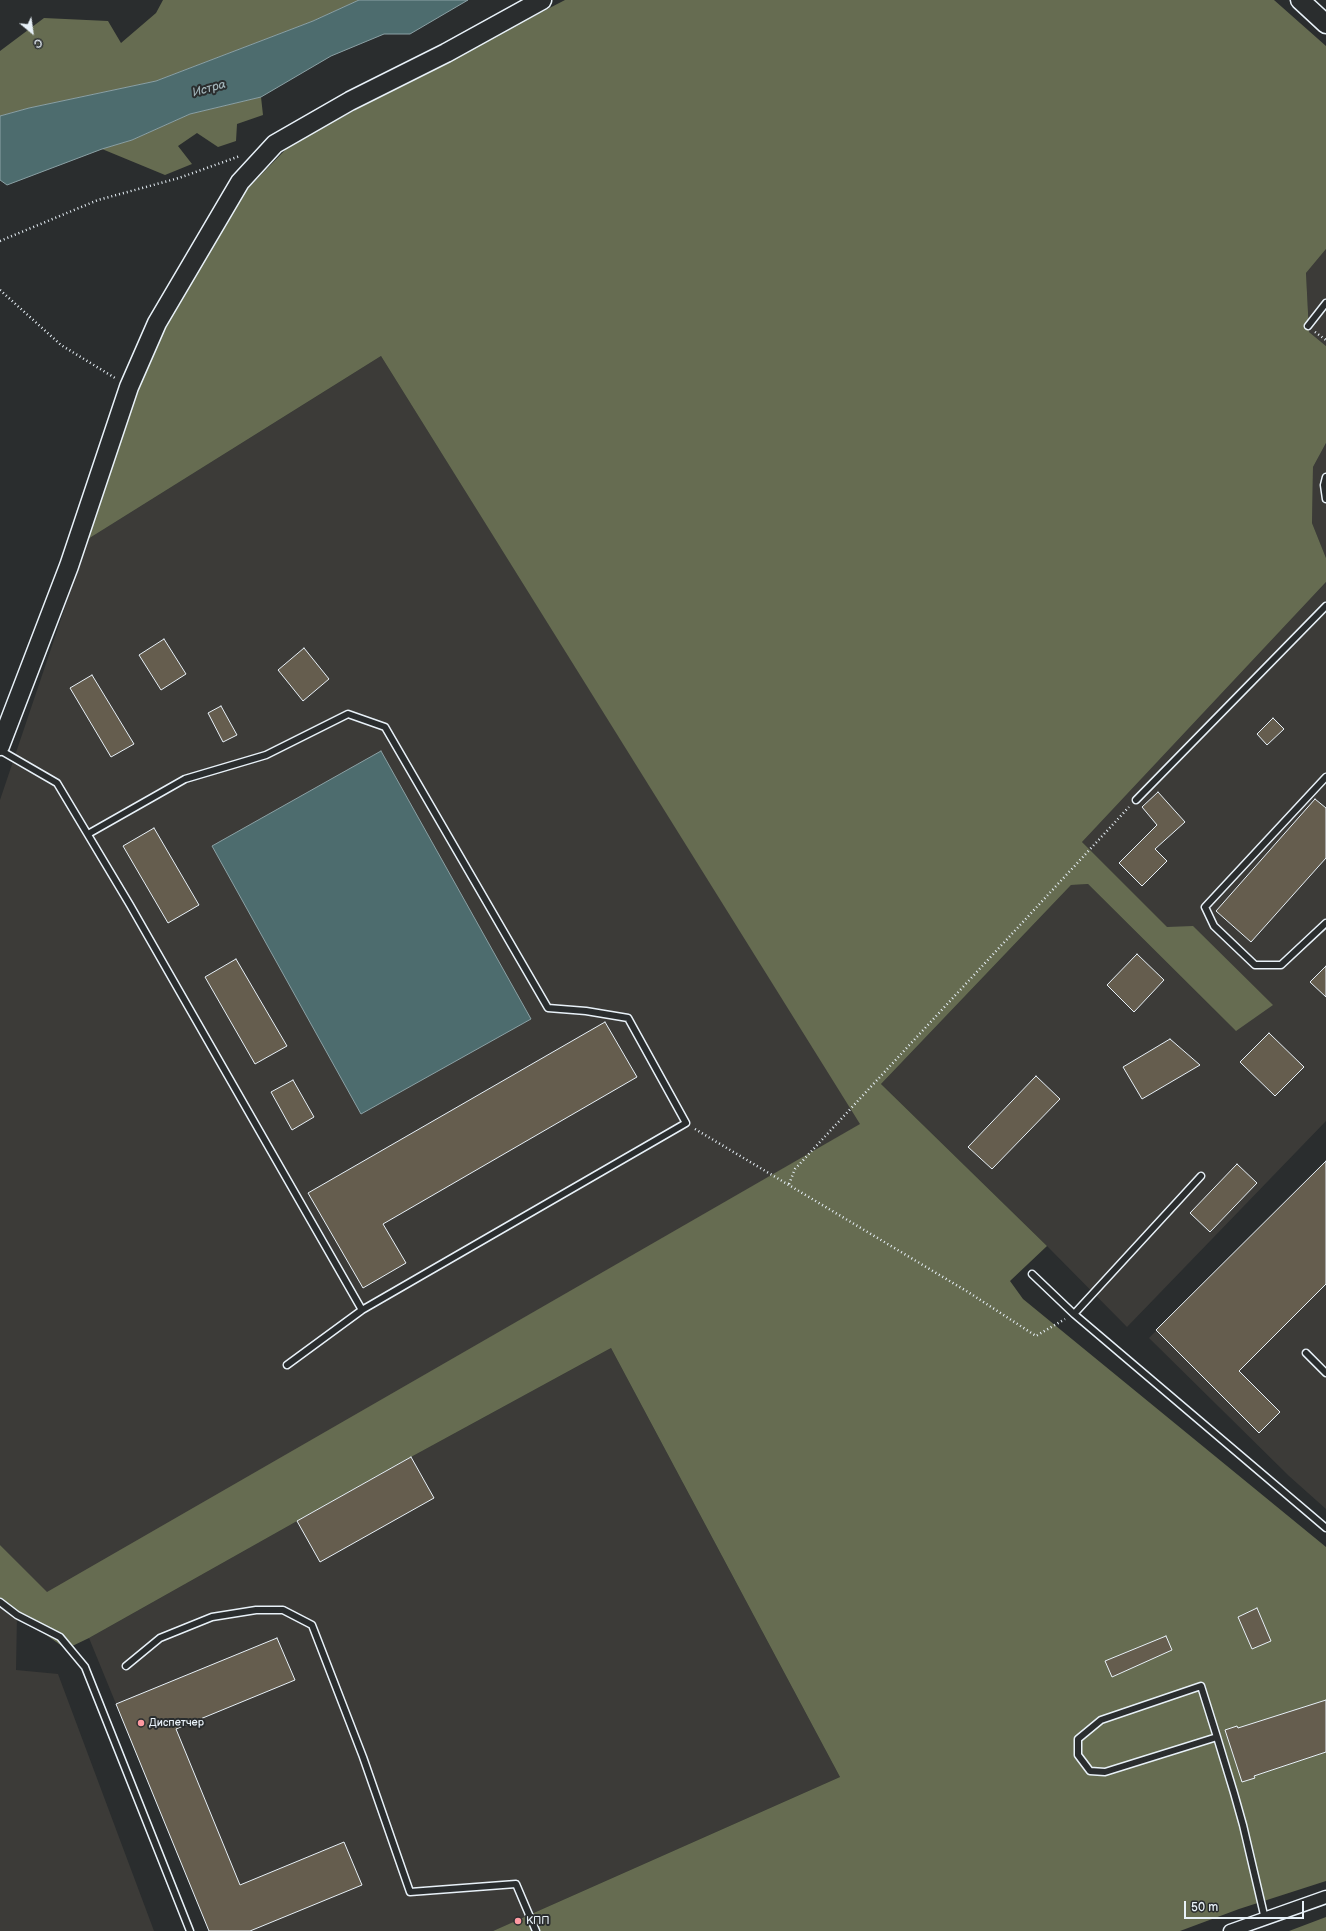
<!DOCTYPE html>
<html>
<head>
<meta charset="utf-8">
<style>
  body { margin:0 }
  #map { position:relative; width:1326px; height:1931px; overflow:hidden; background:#2a2d2e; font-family:"Balsamiq Sans",sans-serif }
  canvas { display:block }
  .north { position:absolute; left:12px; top:12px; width:40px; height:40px; -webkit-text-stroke:3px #2a2d2e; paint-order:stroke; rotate:151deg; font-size:11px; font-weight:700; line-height:16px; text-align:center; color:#e8f1f8 }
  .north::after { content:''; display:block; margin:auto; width:14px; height:18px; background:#e8f1f8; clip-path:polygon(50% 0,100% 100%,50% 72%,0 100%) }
  .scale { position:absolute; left:1184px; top:1901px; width:120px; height:18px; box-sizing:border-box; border:2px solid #e8f1f8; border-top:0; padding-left:5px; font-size:12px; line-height:14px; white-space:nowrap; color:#e8f1f8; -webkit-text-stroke:3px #2a2d2e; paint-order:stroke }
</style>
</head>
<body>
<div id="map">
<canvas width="1326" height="1931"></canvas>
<div class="north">С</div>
<div class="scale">50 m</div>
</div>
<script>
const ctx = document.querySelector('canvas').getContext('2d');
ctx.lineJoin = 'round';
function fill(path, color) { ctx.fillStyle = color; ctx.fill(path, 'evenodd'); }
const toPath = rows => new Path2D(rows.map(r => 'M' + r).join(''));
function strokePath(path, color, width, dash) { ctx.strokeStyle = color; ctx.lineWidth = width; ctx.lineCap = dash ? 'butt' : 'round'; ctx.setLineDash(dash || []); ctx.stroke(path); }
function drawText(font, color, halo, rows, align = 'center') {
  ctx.font = font + ' "Balsamiq Sans",sans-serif'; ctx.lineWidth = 4; ctx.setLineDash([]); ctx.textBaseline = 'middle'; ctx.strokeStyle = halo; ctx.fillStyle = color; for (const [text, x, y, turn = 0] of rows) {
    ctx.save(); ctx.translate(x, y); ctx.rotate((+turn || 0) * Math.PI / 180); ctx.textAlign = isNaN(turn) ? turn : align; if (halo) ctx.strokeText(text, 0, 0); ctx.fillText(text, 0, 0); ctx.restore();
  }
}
const built = toPath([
  [1326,249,1326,346,1309,332,1306,273],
  [381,356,861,1124,47,1593,0,1545,0,800,88,539],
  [1326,443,1326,558,1312,523,1313,467],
  [1326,582,1326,1121,1127,1327,1047,1246,881,1084,1071,885,1088,884,1236,1031,1167,928,1082,842],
  [1326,1161,1326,1509,1289,1476,1149,1338],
  [611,1348,840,1777,493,1931,209,1931,89,1638,411,1457],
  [0,1602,17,1615,16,1670,58,1674,154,1931,0,1931]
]);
const green = toPath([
  [163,0,359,0,313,21,156,81,29,108,0,116,0,51,44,18,108,21,121,43,156,13],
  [565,0,1274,0,1326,46,1326,249,1306,273,1309,332,1326,346,1326,443,1313,467,1312,523,1326,558,1326,582,1082,842,1167,927,1193,926,1273,1005,1236,1031,1088,884,1071,885,881,1084,1047,1246,1010,1281,1023,1299,1326,1547,1326,1881,1239,1909,1180,1931,493,1931,840,1777,611,1348,411,1457,89,1638,66,1649,0,1602,0,1545,47,1592,860,1124,381,356,88,539,145,366,201,249,227,210,288,147,393,89],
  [261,97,263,115,237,124,236,141,218,147,197,133,178,146,192,164,165,175,102,149,132,140,190,114],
  [1326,1917,1326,1931,1289,1931]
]);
const water = toPath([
  [359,0,468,0,410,34,384,34,331,56,261,97,190,114,132,140,102,149,7,185,0,180,0,116,29,108,156,81,313,21,359,0],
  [381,751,531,1019,361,1114,212,846,381,751]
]);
const building = toPath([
  [164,639,186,674,161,690,139,655,164,639],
  [304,648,329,679,303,701,278,670,304,648],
  [92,675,134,744,111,757,70,688,92,675],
  [221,706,237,735,223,742,208,713,221,706],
  [1273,718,1284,729,1267,745,1257,734,1273,718],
  [1158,792,1185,822,1155,849,1167,861,1142,886,1119,863,1157,825,1142,807,1158,792],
  [1315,799,1326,808,1326,858,1251,942,1216,911,1315,799],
  [154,828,199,905,168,923,123,846,154,828],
  [1137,954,1164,980,1134,1012,1107,985,1137,954],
  [236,959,287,1046,255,1064,205,977,236,959],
  [1326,966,1326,997,1310,982,1326,966],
  [605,1022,637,1077,383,1224,406,1263,363,1288,308,1193,605,1022],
  [1269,1033,1304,1067,1275,1096,1240,1062,1269,1033],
  [1170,1039,1200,1065,1142,1099,1123,1067,1170,1039],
  [1036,1076,1060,1099,992,1169,968,1147,1036,1076],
  [293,1080,314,1117,292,1130,271,1092,293,1080],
  [1326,1161,1326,1284,1239,1371,1280,1412,1259,1433,1156,1330,1326,1161],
  [1237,1164,1257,1183,1210,1232,1190,1213,1237,1164],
  [411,1457,434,1498,320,1562,297,1521,411,1457],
  [1257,1608,1271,1641,1252,1649,1238,1617,1257,1608],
  [1166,1636,1172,1650,1112,1677,1105,1661,1166,1636],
  [277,1638,295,1680,176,1729,240,1885,344,1842,362,1885,250,1931,209,1931,116,1704,277,1638],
  [1326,1700,1326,1752,1254,1776,1255,1778,1242,1782,1225,1730,1237,1726,1238,1728,1326,1700]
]);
const path = toPath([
  [0,241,98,200,179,178,240,156],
  [0,290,61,345,115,378],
  [1315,332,1326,340],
  [695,1129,968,1292,1036,1336,1065,1319],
  [789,1184,795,1169,1129,807]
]);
const lane = toPath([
  [1308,326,1326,303],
  [1326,477,1324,485,1326,499],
  [0,750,57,783,130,905,362,1310],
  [1326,777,1205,907,1214,926,1255,965,1281,965,1326,923],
  [1136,800,1326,606],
  [88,834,185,779,266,755,348,714,385,727,548,1008,586,1011,628,1018,686,1123,362,1310,287,1365],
  [1201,1176,1074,1314,1326,1528],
  [1032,1274,1074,1314],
  [1306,1353,1326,1373],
  [0,1602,17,1615,60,1637,85,1667,190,1931],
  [126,1666,160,1638,212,1617,256,1610,283,1610,312,1625,363,1757,410,1892,516,1884,536,1931],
  [1217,1737,1105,1772,1090,1771,1078,1755,1078,1739,1101,1720,1201,1686,1217,1737,1234,1793,1243,1825,1265,1919]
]);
const street = toPath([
  [1230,1931,1326,1897]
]);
const secondary = toPath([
  [1300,0,1326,24],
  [0,746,69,566,129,387,157,323,240,182,275,144,350,101,446,53,542,0]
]);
const markers = [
  [141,1723,4,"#ff9aa2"],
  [518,1921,4,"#ff9aa2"]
];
const poiNames = [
  ["Диспетчер",149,1723],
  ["КПП",526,1921]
];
const waterNames = [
  ["Истра",209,89,-16]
];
fill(built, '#3c3b38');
fill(green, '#666c51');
fill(water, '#4d6c6e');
strokePath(water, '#8ba1a5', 1);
fill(building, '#655d4e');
strokePath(building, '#e8f1f8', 1);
strokePath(lane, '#e8f1f8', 9);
strokePath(street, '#e8f1f8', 15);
strokePath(secondary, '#e8f1f8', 21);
strokePath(path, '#e8f1f8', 2.5, [1, 3]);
strokePath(lane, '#2a2d2e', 6);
strokePath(street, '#2a2d2e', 12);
strokePath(secondary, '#2a2d2e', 18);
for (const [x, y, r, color] of markers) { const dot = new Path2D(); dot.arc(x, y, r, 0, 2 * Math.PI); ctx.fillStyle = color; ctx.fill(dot); strokePath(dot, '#2a2d2e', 1.5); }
drawText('11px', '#e8f1f8', '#2a2d2e', poiNames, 'left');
drawText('italic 12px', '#a2b5ba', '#2a2d2e', waterNames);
</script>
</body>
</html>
